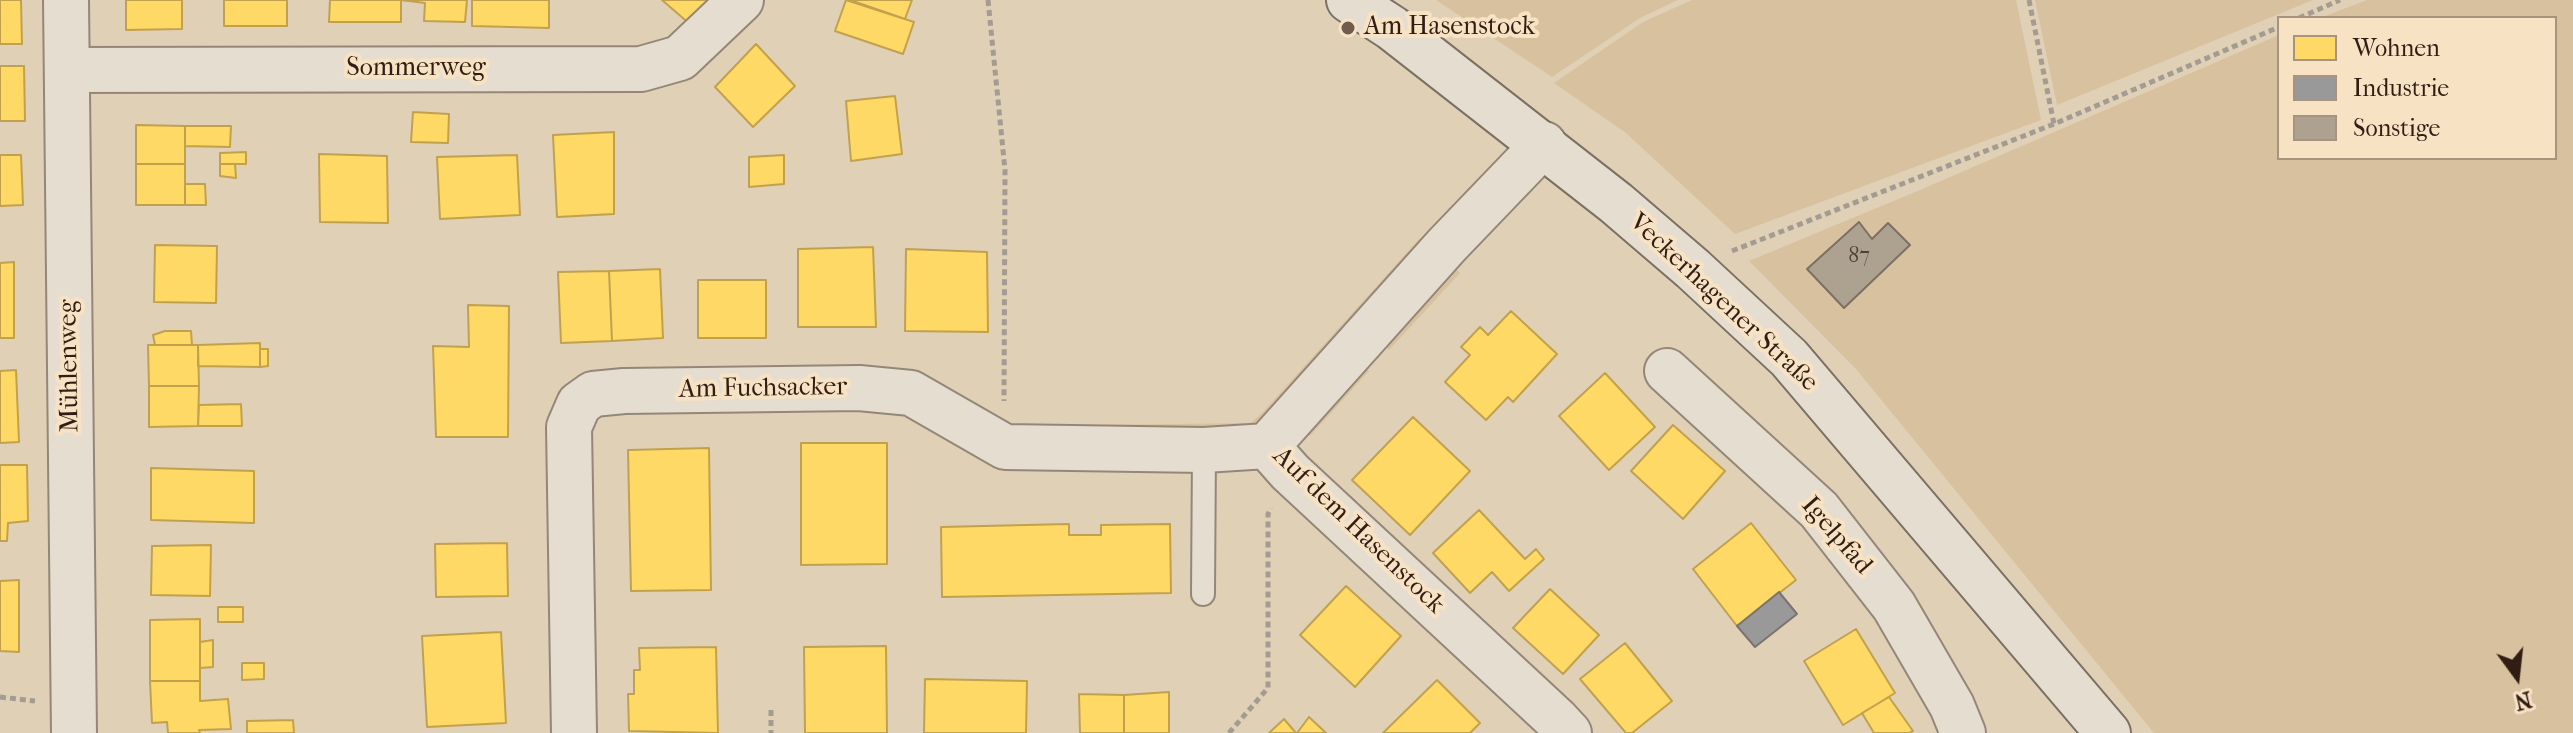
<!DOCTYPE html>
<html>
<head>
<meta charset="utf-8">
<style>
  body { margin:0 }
  #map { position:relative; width:2573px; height:733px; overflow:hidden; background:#e0d0b6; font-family:"IM FELL French Canon",serif }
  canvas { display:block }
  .legend { position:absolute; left:2277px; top:16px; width:280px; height:144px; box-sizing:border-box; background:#f7e2c4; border:2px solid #a8937e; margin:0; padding:10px 14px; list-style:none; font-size:24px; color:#321d15 }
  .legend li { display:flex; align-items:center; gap:16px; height:40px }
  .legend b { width:40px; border:2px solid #a8937e }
  .north { position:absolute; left:2477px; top:637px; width:80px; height:80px; -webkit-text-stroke:6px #f7e2c4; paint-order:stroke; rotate:165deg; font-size:22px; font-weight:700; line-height:32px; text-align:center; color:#321d15 }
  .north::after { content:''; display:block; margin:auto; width:28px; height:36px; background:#321d15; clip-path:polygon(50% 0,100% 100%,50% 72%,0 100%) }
</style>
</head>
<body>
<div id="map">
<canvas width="2573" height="733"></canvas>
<ul class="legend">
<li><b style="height:22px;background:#ffd966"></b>Wohnen</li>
<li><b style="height:22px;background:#999"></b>Industrie</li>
<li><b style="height:22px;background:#ada190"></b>Sonstige</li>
</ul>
<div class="north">N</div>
</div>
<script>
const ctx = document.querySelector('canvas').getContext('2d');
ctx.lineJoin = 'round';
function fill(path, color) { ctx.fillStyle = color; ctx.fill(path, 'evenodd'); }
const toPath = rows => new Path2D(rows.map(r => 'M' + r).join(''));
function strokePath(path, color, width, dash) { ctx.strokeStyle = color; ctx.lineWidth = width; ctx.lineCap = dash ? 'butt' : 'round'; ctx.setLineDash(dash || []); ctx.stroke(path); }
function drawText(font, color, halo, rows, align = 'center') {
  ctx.font = font + ' "IM FELL French Canon",serif'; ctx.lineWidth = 8; ctx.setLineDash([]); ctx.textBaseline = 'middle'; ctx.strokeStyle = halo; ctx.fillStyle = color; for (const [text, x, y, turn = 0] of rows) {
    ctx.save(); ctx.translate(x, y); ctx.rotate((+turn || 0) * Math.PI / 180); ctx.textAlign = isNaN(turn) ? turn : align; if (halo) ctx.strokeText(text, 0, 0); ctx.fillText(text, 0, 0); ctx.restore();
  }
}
const green = toPath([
  [1436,0,1678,0,1640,18,1552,77],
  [1692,0,2016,0,2041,120,1735,234,1626,133,1554,83,1643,22],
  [2035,0,2313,0,2057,105],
  [2367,0,2573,0,2573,733,2154,733,1856,369,1749,261,1920,190,2279,35,2279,158,2555,158,2555,18,2320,18],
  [1420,238,1426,244,1252,432,1016,426,1251,423,1264,411],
  [1452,266,1460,273,1389,350,1382,344],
  [1362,366,1369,371,1310,436,1305,432]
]);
const homes = toPath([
  [0,0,21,0,22,44,0,44,0,0],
  [126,0,182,0,182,29,126,30,126,0],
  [224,0,287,0,287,26,224,26,224,0],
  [330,0,401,0,401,22,329,22,330,0],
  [401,0,467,0,465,22,424,21,425,3,401,0],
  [472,0,549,0,549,28,472,26,472,0],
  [662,0,715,0,691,25,662,0],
  [846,0,914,22,903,54,835,31,846,0],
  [850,0,912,0,905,19,850,0],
  [756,44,795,86,753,127,715,87,756,44],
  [0,66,24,66,25,121,0,121,0,66],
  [895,96,902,154,851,161,846,101,895,96],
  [413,112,449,114,448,143,411,142,413,112],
  [136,125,185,126,185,164,136,164,136,125],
  [185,126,231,126,230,147,185,146,185,126],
  [614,132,614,214,557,217,553,135,614,132],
  [246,152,246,164,220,164,220,153,246,152],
  [319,154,387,156,388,223,320,222,319,154],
  [0,155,21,155,23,205,0,206,0,155],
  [517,155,520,215,440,219,437,157,517,155],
  [784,155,784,184,749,187,749,157,784,155],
  [136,164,185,164,185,205,136,205,136,164],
  [220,164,235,164,236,178,220,176,220,164],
  [185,184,205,184,206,205,185,205,185,184],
  [155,245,217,246,216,303,154,302,155,245],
  [873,247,876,327,798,327,798,249,873,247],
  [906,249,987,252,988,332,905,331,906,249],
  [14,262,14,338,0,338,0,263,14,262],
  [660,269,663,338,612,341,609,271,660,269],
  [609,271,612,341,561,343,558,272,609,271],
  [698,280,766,280,766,338,698,338,698,280],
  [468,305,509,306,508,437,436,437,433,346,469,347,468,305],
  [1511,311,1557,354,1513,402,1508,397,1486,420,1445,382,1470,355,1461,347,1480,327,1488,335,1511,311],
  [165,331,191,331,192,345,155,345,153,335,165,331],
  [260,343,260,367,198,366,198,345,260,343],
  [148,345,198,345,199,386,149,386,148,345],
  [260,349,268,349,268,366,260,367,260,349],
  [16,370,19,442,0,443,0,371,16,370],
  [1605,373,1655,427,1609,470,1559,416,1605,373],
  [149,386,199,386,198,426,149,427,149,386],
  [241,404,242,426,198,426,199,405,241,404],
  [1413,417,1470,471,1410,535,1352,480,1413,417],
  [1673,425,1725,471,1683,519,1631,471,1673,425],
  [801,443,887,443,887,564,801,565,801,443],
  [709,448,711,590,631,591,628,450,709,448],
  [0,465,27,465,28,521,8,523,7,541,0,541,0,465],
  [151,468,254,471,254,523,151,520,151,468],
  [1479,510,1525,559,1536,549,1544,559,1509,591,1492,572,1470,593,1433,553,1479,510],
  [1751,523,1796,580,1737,626,1693,569,1751,523],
  [1069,524,1069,535,1101,535,1101,525,1170,524,1171,593,942,597,941,527,1069,524],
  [507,543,508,596,436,597,435,544,507,543],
  [211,545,210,596,151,595,152,546,211,545],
  [19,580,19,652,0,651,0,581,19,580],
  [1346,586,1401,636,1355,687,1300,635,1346,586],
  [1550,589,1599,635,1563,674,1513,628,1550,589],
  [218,607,243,607,243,622,218,622,218,607],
  [200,619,200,681,150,681,150,620,200,619],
  [1856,629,1895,693,1843,725,1804,661,1856,629],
  [501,632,506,723,427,727,422,636,501,632],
  [213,640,213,667,200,668,200,642,213,640],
  [1625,643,1672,701,1632,733,1626,733,1580,679,1625,643],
  [886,646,887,733,805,733,804,647,886,646],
  [716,647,718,733,629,731,628,694,634,694,634,670,640,670,639,648,716,647],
  [242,663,264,663,264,679,242,680,242,663],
  [925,679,1027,681,1026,733,924,733,925,679],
  [1437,680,1480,723,1470,733,1383,733,1437,680],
  [150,681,200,681,200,701,228,699,231,729,199,730,200,733,168,733,167,722,152,723,150,681],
  [1169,692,1169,733,1124,733,1124,695,1169,692],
  [1079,694,1124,695,1124,733,1080,733,1079,694],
  [1889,697,1913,731,1909,733,1874,733,1862,713,1889,697],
  [1309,717,1326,733,1297,733,1309,717],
  [1284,719,1296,733,1269,733,1284,719],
  [293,720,294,733,247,733,247,721,293,720]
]);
const industry = toPath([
  [1779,592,1797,614,1755,647,1737,626,1779,592]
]);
const building = toPath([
  [1859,222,1872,239,1888,223,1910,245,1844,308,1807,269,1859,222]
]);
const path = toPath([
  [988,0,1005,170,1004,401],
  [2029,0,2054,124],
  [2299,18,2340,0],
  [1732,251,2054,124,2279,27],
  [0,697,35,701],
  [771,710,771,733],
  [1229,733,1268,688,1268,514,1271,508]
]);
const lane = toPath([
  [1203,594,1204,450]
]);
const street = toPath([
  [66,0,74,733],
  [67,70,641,69,680,58,741,0],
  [1667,371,1819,510,1894,606,1952,706,1963,733],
  [1267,446,1290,472,1556,719,1569,733],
  [1267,446,1447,245,1544,144],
  [574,733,569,427,579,404,593,394,624,391,859,388,911,393,1005,447,1204,450,1267,446]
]);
const secondary = toPath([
  [1349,0,1392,28,1616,203,1693,269,1789,358,2108,733]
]);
const markers = [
  [1348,28,8,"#6f5c4d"]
];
const numberNames = [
  ["87",1859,257]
];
const poiNames = [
  ["Am Hasenstock",1364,28]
];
const streetNames = [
  ["Sommerweg",416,69],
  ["Veckerhagener Straße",1723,303,43],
  ["Mühlenweg",70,366,-91],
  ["Am Fuchsacker",763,389,-1],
  ["Auf dem Hasenstock",1358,531,44],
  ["Igelpfad",1836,536,49]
];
fill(green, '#d8c19f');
fill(homes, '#ffd966');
strokePath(homes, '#c2a14e', 2);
fill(industry, '#999');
strokePath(industry, '#7a7471', 2);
fill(building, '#ada190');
strokePath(building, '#7b7062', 2);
strokePath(lane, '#948778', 26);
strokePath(street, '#948778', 48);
strokePath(secondary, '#7b7062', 48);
strokePath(path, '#a49c92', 5, [6, 4]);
strokePath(lane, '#e5ddd0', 22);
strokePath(street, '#e5ddd0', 44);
strokePath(secondary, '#e5ddd0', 44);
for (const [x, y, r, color] of markers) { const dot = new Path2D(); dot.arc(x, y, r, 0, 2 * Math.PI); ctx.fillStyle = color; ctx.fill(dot); strokePath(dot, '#f7e2c4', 3); }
drawText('22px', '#513e34', null, numberNames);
drawText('26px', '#321d15', '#f7e2c4', poiNames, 'left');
drawText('26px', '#321d15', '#f7e2c4', streetNames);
</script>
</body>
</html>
